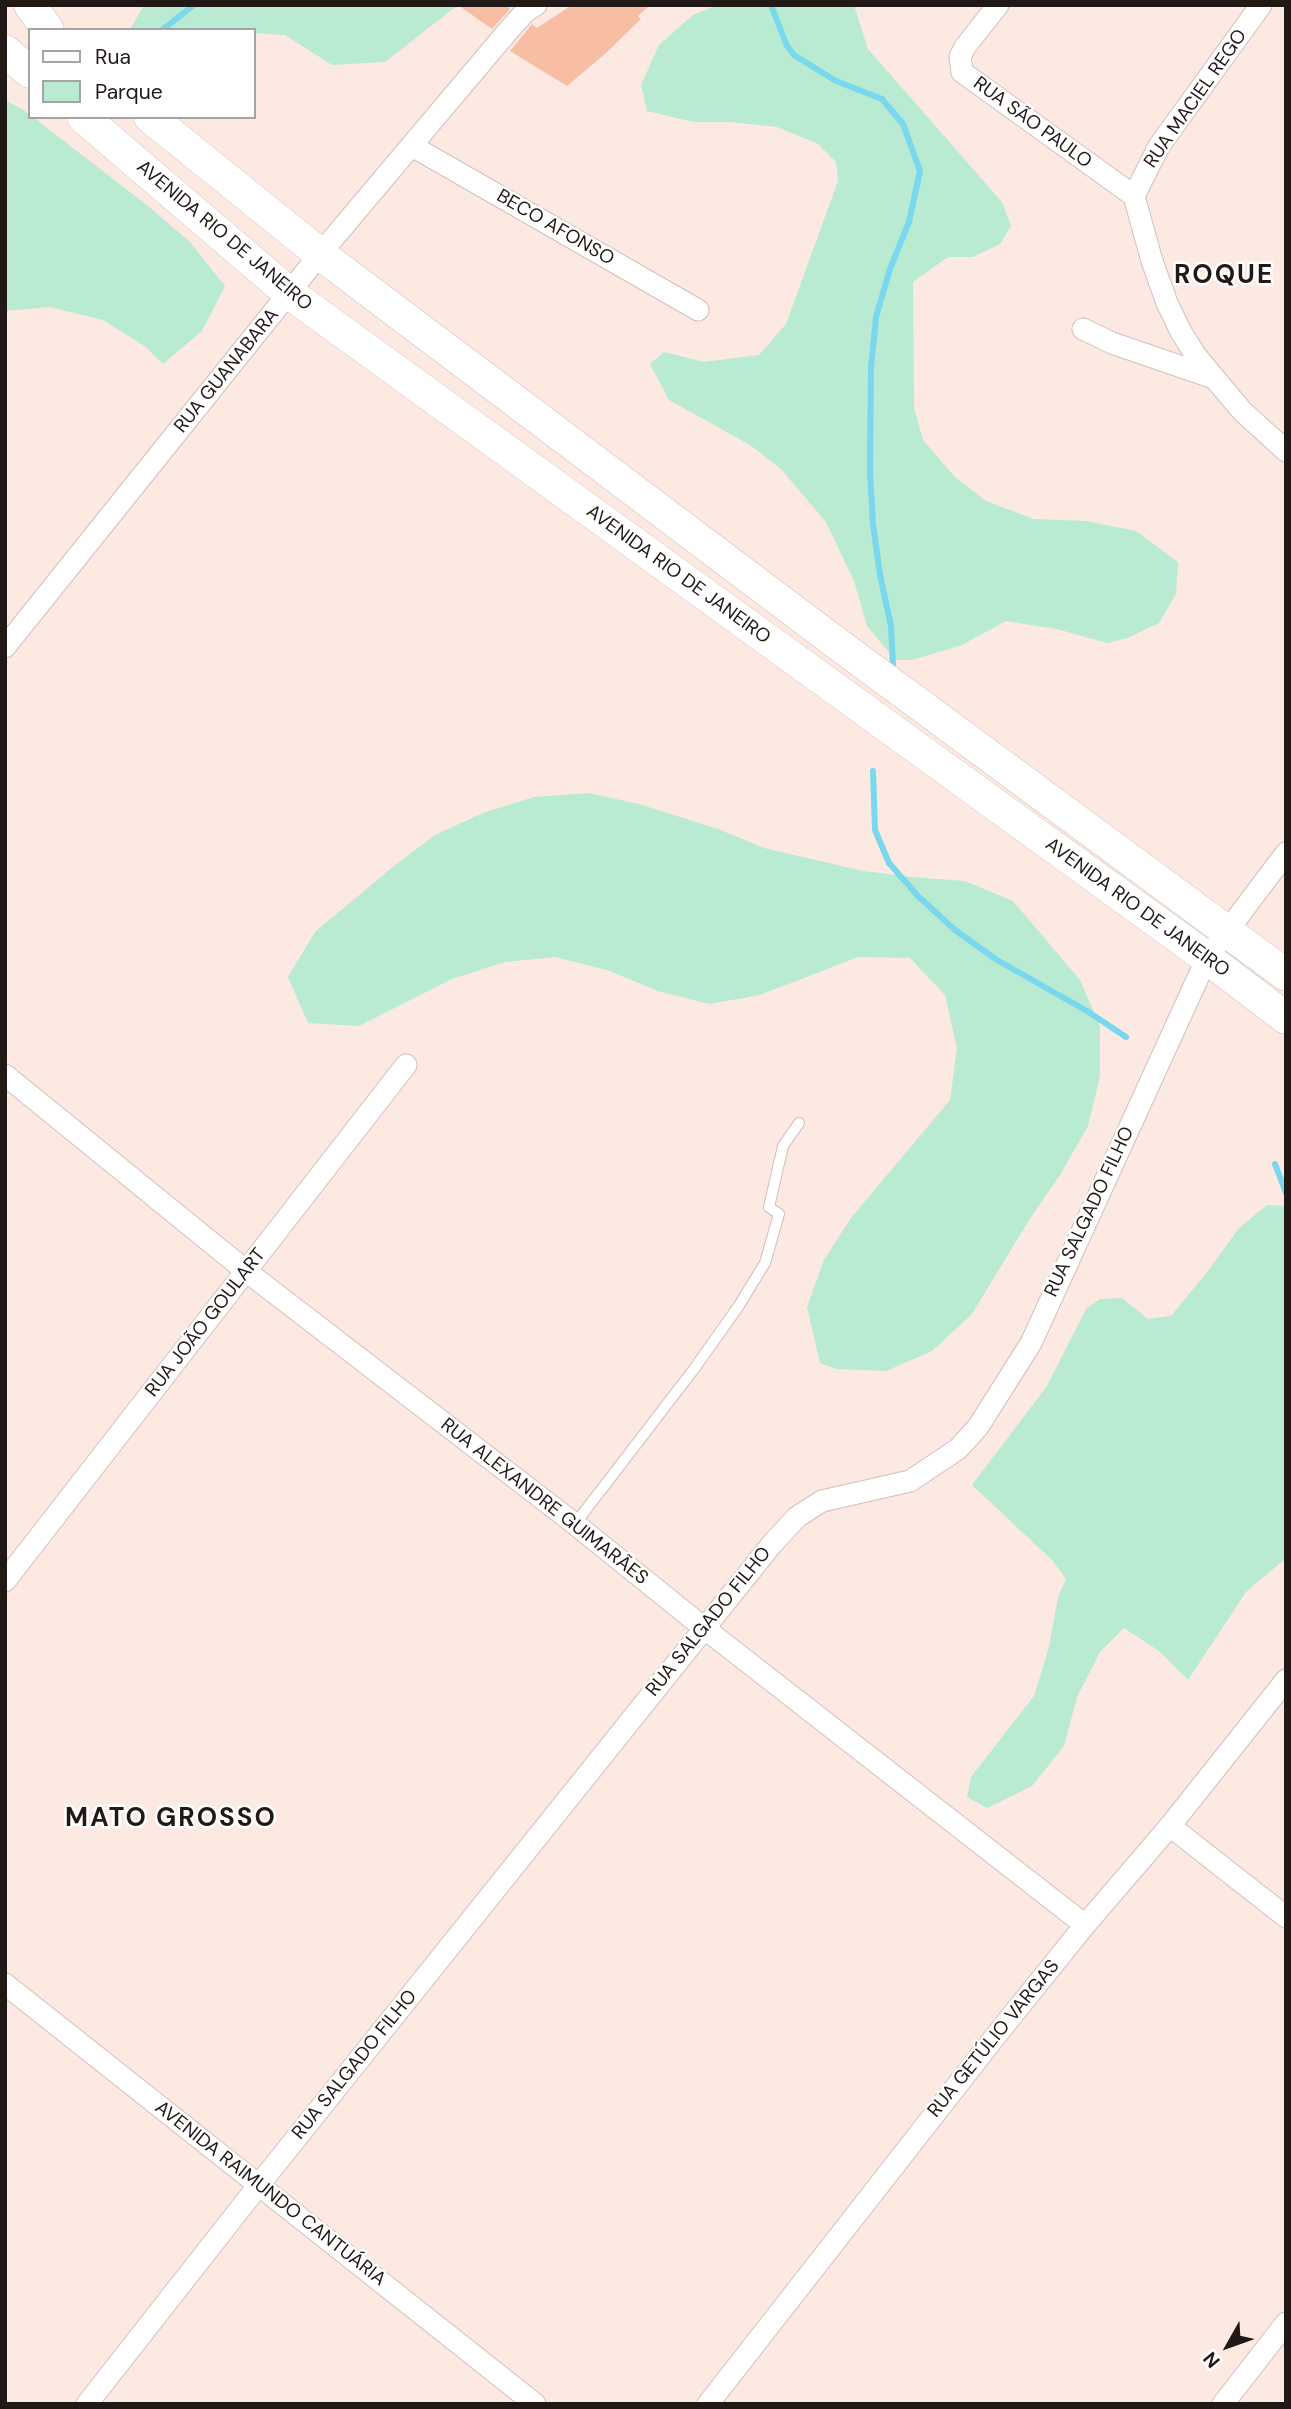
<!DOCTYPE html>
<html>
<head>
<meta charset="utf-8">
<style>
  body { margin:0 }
  #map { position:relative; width:1291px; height:2409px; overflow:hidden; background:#fce9e1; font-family:"DM Sans",sans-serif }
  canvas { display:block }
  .frame { position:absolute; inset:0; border:7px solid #201916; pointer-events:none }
  .legend { position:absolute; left:28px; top:28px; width:228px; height:91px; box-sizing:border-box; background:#fff; border:2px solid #a6a3a2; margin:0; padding:9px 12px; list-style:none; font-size:21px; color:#201916 }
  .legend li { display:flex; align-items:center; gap:14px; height:35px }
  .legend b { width:35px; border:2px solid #a6a3a2 }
  .north { position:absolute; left:1193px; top:2311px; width:70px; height:70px; -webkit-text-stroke:5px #fff; paint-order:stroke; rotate:230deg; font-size:19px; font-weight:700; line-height:28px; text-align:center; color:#201916 }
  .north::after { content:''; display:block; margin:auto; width:24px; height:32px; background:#201916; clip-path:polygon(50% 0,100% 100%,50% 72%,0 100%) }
</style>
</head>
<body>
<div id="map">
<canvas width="1291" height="2409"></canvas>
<div class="frame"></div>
<ul class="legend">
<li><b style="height:9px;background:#fff"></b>Rua</li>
<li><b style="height:19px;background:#b9ead2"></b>Parque</li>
</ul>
<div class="north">N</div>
</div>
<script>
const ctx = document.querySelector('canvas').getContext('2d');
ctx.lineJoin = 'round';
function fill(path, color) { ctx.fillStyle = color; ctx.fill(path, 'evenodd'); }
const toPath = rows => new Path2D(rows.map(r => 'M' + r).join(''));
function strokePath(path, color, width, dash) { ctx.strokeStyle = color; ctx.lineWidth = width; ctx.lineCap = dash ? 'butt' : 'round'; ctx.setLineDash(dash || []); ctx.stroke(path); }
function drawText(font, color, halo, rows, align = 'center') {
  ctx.font = font + ' "DM Sans",sans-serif'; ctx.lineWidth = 5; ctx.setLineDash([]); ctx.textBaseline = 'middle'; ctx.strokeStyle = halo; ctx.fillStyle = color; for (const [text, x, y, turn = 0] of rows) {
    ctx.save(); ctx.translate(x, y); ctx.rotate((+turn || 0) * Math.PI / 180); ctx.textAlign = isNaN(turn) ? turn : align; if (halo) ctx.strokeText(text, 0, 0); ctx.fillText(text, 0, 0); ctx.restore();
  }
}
const green = toPath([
  [144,5,458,5,385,62,332,65,285,35,254,33,254,30,130,30],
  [717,5,854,5,868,49,1002,202,1011,226,1000,244,973,257,948,257,913,282,914,407,923,440,955,477,986,501,1034,519,1086,521,1136,531,1178,562,1176,594,1159,623,1127,638,1107,643,1057,629,1006,621,962,645,912,660,895,660,867,626,854,581,826,522,781,469,750,445,669,400,650,364,664,352,704,362,759,355,786,324,838,181,836,162,818,144,777,127,731,122,694,122,647,111,641,85,659,45,693,15],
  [5,100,25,111,148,206,189,241,225,286,202,331,163,364,146,347,103,320,50,307,5,311],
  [588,793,639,804,718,829,764,848,863,871,912,877,965,881,1013,901,1080,980,1100,1026,1100,1076,1088,1126,1060,1175,1029,1220,972,1314,932,1351,886,1371,836,1369,820,1363,807,1307,824,1260,851,1218,950,1100,957,1048,945,995,910,958,858,957,760,995,709,1004,658,991,607,970,555,957,505,962,452,979,359,1026,308,1023,288,977,315,932,394,866,435,835,483,813,534,797],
  [1267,1205,1286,1206,1286,1558,1246,1592,1188,1680,1159,1651,1124,1628,1100,1652,1077,1697,1064,1746,1032,1786,987,1808,967,1797,971,1777,1034,1696,1049,1647,1058,1597,1066,1579,1053,1561,972,1485,1047,1386,1086,1309,1100,1299,1122,1298,1148,1319,1171,1316,1208,1271,1239,1228]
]);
const stream = toPath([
  [771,5,787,46,794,55,836,81,882,99,903,124,920,171,909,222,890,269,876,317,871,368,870,472,873,524,880,575,891,626,893,665],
  [162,30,194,5],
  [873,771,875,830,889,863,918,896,955,930,997,960,1087,1011,1126,1037],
  [1275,1164,1286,1193]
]);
const building = toPath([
  [458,5,505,5,510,9,492,29],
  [572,5,650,5,638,16,641,19,605,54,567,86,510,51,532,24,537,28]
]);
const lane = toPath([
  [575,1524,694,1369,738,1307,765,1263,779,1214,769,1207,783,1146,799,1123]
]);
const street = toPath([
  [998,5,965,47,960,57,962,72,1134,196],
  [412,146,698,310],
  [1134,196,1152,261,1167,303,1181,332,1196,356,1242,411,1286,451],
  [1134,196,1159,146,1261,5],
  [1083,329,1112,343,1214,378],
  [5,647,320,254,508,31,526,11,536,5],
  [5,1075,246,1271,575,1524,704,1628,1085,1925],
  [5,1581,406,1065],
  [1170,1826,1286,1917],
  [5,1984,535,2404],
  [87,2404,258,2186,772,1544,797,1517,822,1501,910,1481,958,1449,978,1427,1031,1343,1207,958,1286,853],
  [708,2404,998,2033,1085,1925,1170,1826,1286,1680],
  [1223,2404,1286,2323]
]);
const secondary = toPath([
  [30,5,48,30],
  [5,51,30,72],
  [83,117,289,293,1207,958,1286,1018],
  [150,117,320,254,839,645,1286,975]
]);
const streetNames = [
  ["RUA MACIEL REGO",1196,99,-55],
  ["RUA SÃO PAULO",1032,123,36],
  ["BECO AFONSO",555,228,30],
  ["AVENIDA RIO DE JANEIRO",224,236,40],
  ["RUA GUANABARA",227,371,-51],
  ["AVENIDA RIO DE JANEIRO",678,575,36],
  ["AVENIDA RIO DE JANEIRO",1137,908,36],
  ["RUA SALGADO FILHO",1090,1212,-65],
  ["RUA JOÃO GOULART",206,1323,-52],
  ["RUA ALEXANDRE GUIMARÃES",544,1502,38],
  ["RUA SALGADO FILHO",709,1622,-51],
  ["RUA GETÚLIO VARGAS",994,2039,-51],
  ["RUA SALGADO FILHO",355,2065,-51],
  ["AVENIDA RAIMUNDO CANTUÁRIA",270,2194,38]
];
const districtNames = [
  ["ROQUE",1224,276],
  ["MATO GROSSO",171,1819]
];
fill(green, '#b9ead2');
strokePath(stream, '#79d7ee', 6);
fill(building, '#f8bea4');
strokePath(lane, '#d2c0b8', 12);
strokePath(street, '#d2c0b8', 23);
strokePath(secondary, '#d2c0b8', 33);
strokePath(lane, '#fff', 10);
strokePath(street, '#fff', 21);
strokePath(secondary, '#fff', 32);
drawText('19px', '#201916', '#fff', streetNames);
ctx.letterSpacing = '2px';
drawText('bold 26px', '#201916', '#fff', districtNames);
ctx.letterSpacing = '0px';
</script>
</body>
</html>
